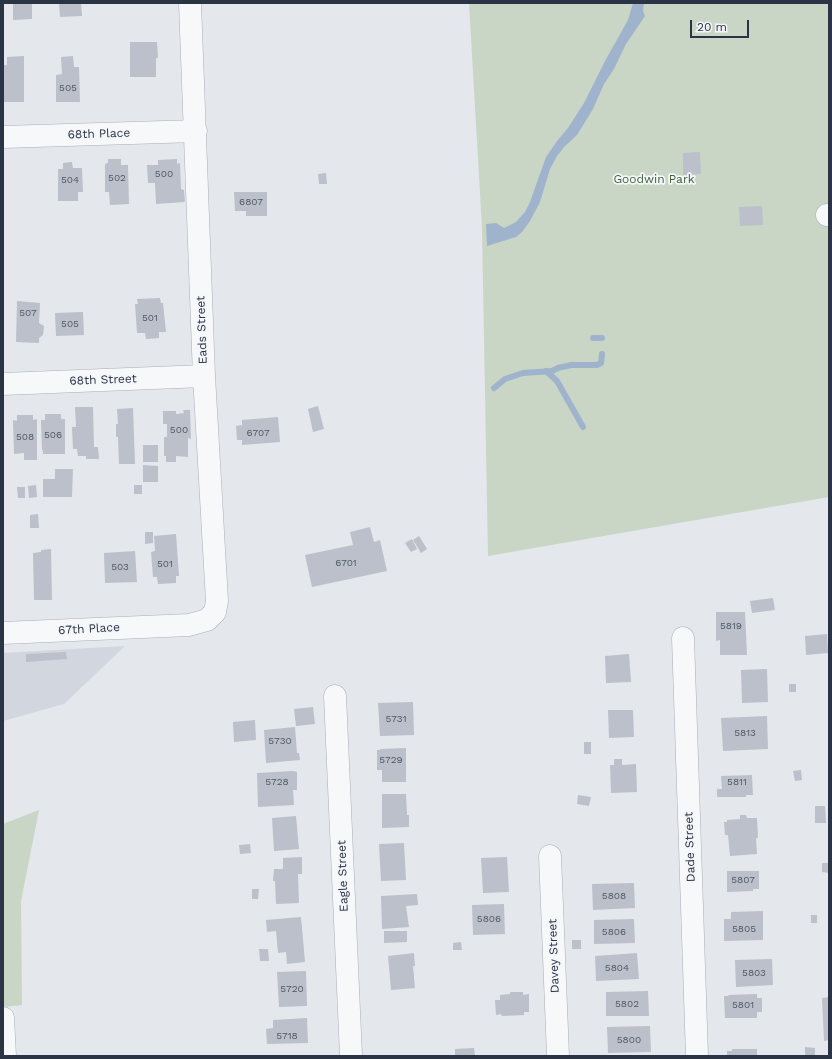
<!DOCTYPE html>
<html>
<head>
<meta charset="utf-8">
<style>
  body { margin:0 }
  #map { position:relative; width:832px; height:1059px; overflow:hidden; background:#e4e7ec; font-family:"Work Sans",sans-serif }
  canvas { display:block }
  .frame { position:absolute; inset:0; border:4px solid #2b3445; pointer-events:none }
  .scale { position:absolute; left:690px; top:20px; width:59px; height:18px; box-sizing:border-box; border:2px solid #2b3445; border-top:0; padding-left:5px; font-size:12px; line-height:14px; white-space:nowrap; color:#2b3445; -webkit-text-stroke:3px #f4f6f9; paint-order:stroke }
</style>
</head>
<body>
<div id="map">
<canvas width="832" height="1059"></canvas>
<div class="frame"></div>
<div class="scale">20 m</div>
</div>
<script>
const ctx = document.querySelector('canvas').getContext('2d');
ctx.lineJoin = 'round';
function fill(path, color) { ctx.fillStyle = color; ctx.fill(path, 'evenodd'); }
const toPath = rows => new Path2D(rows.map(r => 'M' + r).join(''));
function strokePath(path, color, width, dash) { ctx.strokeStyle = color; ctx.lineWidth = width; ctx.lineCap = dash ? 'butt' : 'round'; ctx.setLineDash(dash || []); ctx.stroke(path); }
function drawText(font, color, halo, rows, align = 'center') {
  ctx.font = font + ' "Work Sans",sans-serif'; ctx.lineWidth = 3.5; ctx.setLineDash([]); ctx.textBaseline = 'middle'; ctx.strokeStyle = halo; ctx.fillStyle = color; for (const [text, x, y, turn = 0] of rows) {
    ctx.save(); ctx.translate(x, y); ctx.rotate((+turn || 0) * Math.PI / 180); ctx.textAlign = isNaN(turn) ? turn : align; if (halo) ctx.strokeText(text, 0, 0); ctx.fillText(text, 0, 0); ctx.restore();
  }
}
const built = toPath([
  [125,646,64,704,3,721,3,653]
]);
const green = toPath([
  [469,3,829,3,829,497,488,556,482,228],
  [39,810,21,901,22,1005,3,1007,3,824]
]);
const water = toPath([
  [633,3,644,3,643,11,645,16,626,44,614,69,604,84,593,109,577,135,565,146,557,156,550,169,540,202,530,221,522,232,516,237,487,246,486,224,496,223,504,228,516,222,525,212,530,202,546,157,557,141,568,128,584,103,605,61,628,20]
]);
const stream = toPath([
  [593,338,602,338],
  [546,371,557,381,583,427],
  [494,388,505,379,523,373,552,371,558,368,571,365,597,365,601,363,602,354]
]);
const building = toPath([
  [13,3,32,3,32,19,13,20],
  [59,3,81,3,82,16,60,17],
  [130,42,157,42,158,58,156,58,156,77,130,77],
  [24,56,24,102,3,102,3,65,7,65,7,57],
  [73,56,74,67,79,67,80,102,56,102,56,75,62,74,61,57],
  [700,152,701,174,683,175,683,153],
  [108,159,121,159,121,165,128,165,129,204,110,205,109,192,105,192,105,164,108,163],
  [177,159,177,164,180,163,181,189,184,190,185,202,156,204,155,183,148,183,147,165,158,165,158,160],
  [72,162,73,168,82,168,83,192,78,192,78,201,58,201,58,169,63,169,63,163],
  [326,173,327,184,319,184,318,174],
  [234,192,267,192,267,216,246,216,246,211,235,211],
  [762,206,763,225,740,226,739,207],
  [160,298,161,303,163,303,166,332,159,332,159,338,146,339,145,333,137,333,135,304,138,304,137,299],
  [17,301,40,303,39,323,44,326,43,335,39,338,39,343,16,342],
  [83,312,84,335,56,336,55,313],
  [318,406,324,429,313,432,308,409],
  [75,407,93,407,94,447,98,447,99,459,86,459,86,456,78,456,77,449,73,449,72,427,76,427],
  [133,408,135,464,119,464,118,437,116,437,116,424,118,424,117,409],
  [183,410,190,410,191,439,188,438,188,457,176,456,176,462,166,462,166,456,164,456,164,437,167,437,167,424,163,424,163,411,176,411,176,414,184,413],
  [45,414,61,414,61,419,65,419,65,454,43,454,43,450,42,451,41,420,45,420],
  [17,415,33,415,33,420,37,419,37,460,24,460,24,453,14,454,13,420,17,421],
  [278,417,280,442,242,445,242,440,237,440,236,426,242,425,242,420],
  [143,445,158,445,158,462,143,462],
  [143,465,158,466,158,482,143,482],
  [55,469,73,469,72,497,43,497,43,479,55,479],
  [36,485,37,497,29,498,28,486],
  [134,485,142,485,142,494,134,494],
  [17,487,25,487,25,498,18,498],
  [38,514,39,528,30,528,30,515],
  [370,527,374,542,380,540,387,571,312,587,305,555,353,545,350,532],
  [145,532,153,532,153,543,145,544],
  [176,534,179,576,176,576,176,583,158,584,157,577,153,577,151,552,155,551,154,536],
  [419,536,427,549,421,553,413,540],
  [412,539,417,549,411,552,405,543],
  [51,549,52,600,34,600,33,553,41,552,41,550],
  [135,551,137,582,105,583,104,553],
  [773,598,775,610,752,613,750,601],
  [716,612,745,612,747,655,720,655,720,640,716,641],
  [827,634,828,653,806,655,805,636],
  [66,652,67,659,26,662,26,654],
  [629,654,631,682,606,683,605,656],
  [767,669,768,702,742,703,741,670],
  [789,684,796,684,796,692,789,692],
  [413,702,414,735,380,736,378,703],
  [313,707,315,724,296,726,294,709],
  [608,710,633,710,634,737,609,738],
  [767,716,768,749,723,751,721,718],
  [255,720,256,740,234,742,233,722],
  [295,727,297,753,299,753,300,760,266,763,264,730],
  [584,742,591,742,591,754,584,754],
  [406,748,406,782,382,782,382,770,377,770,377,750,380,750,380,749],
  [614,759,622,759,622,765,636,764,637,792,611,793,610,765,614,765],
  [801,770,802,780,795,781,793,771],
  [293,771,297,772,297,790,293,790,294,805,258,807,257,773],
  [752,775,753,795,746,795,746,797,717,797,717,789,722,789,721,776],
  [382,794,406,794,407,815,409,815,409,827,382,828],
  [578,795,591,797,589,806,577,804],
  [815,806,825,806,826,823,815,823],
  [740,815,746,815,747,818,757,818,758,838,756,838,757,854,730,856,728,835,725,835,724,822,727,822,727,820,740,819],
  [296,816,299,849,274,851,272,818],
  [404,843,406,880,381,881,379,844],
  [250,844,251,853,240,854,239,845],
  [302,857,302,874,298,874,299,903,276,904,275,881,273,881,274,869,283,869,283,858],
  [507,857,509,892,483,893,481,858],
  [822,863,829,863,829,873,822,872],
  [727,871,759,871,759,889,753,889,753,891,727,892],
  [634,883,635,908,593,910,592,884],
  [252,889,259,889,258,899,252,899],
  [417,894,418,905,406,906,409,927,382,929,381,896],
  [504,904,505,934,473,935,472,905],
  [763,911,763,940,724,941,724,919,731,919,731,912],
  [811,915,817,915,817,923,811,923],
  [301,917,305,962,287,964,286,952,278,953,276,931,267,932,266,920],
  [634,919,635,943,594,944,594,920],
  [384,931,407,931,407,942,384,943],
  [572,940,581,940,581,949,572,949],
  [461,942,462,950,453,950,453,943],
  [259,949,268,949,269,961,260,961],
  [414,953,415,966,413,966,415,988,391,990,388,956],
  [637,953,639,979,596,981,595,956],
  [772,959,773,985,736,987,735,960],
  [306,971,307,1006,279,1007,277,972],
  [648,991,649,1016,606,1016,606,992],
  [510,992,523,992,523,995,529,994,529,1012,524,1012,524,1015,502,1016,501,1014,496,1015,495,1000,500,1000,500,995,510,994],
  [757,994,757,998,762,998,762,1012,757,1012,757,1018,725,1018,724,996,729,996,728,995],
  [829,997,829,1040,824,1041,822,998],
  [307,1018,308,1043,267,1044,266,1029,273,1028,273,1020],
  [650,1026,651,1052,608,1053,607,1027],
  [805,1047,815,1048,815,1056,805,1056],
  [474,1048,475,1056,455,1056,455,1049],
  [732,1049,757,1049,757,1056,727,1056,727,1051,732,1051]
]);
const minor = toPath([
  [3,137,196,131],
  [827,215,829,215],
  [3,384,204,376],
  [3,633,189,625,207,620,215,612,217,601,204,376,190,3],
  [683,638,697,1056],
  [335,696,351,1056],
  [550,856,558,1056],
  [3,1018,5,1056]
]);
const numberNames = [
  ["505",68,88],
  ["500",164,174],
  ["502",117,178],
  ["504",70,180],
  ["6807",251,202],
  ["507",28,313],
  ["501",150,318],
  ["505",70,324],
  ["500",179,430],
  ["6707",258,433],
  ["506",53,435],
  ["508",25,437],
  ["6701",346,563],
  ["501",165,564],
  ["503",120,567],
  ["5819",731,626],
  ["5731",396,719],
  ["5813",745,733],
  ["5730",280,741],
  ["5729",391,760],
  ["5728",277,782],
  ["5811",737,782],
  ["5807",743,880],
  ["5808",614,896],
  ["5806",489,919],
  ["5805",744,929],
  ["5806",614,932],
  ["5804",617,968],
  ["5803",754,973],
  ["5720",292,989],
  ["5802",627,1004],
  ["5801",743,1005],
  ["5718",287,1036],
  ["5800",629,1040]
];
const streetNames = [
  ["68th Place",99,134,-2],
  ["Eads Street",202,330,-92],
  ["68th Street",103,380,-2],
  ["67th Place",89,629,-3],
  ["Dade Street",690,847,-92],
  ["Eagle Street",343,876,-92],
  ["Davey Street",554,956,-92]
];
const parkNames = [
  ["Goodwin Park",654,179]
];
fill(built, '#d2d6de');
fill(green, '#c9d6c5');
fill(water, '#9fb4cc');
strokePath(stream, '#9fb4cc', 6);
fill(building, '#bbc0ca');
strokePath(minor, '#a9aeb7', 23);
strokePath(minor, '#f7f8fa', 22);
drawText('10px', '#4f5766', null, numberNames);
drawText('12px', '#2b3445', '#f4f6f9', streetNames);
drawText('12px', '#3f6138', '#f4f6f9', parkNames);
</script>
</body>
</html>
